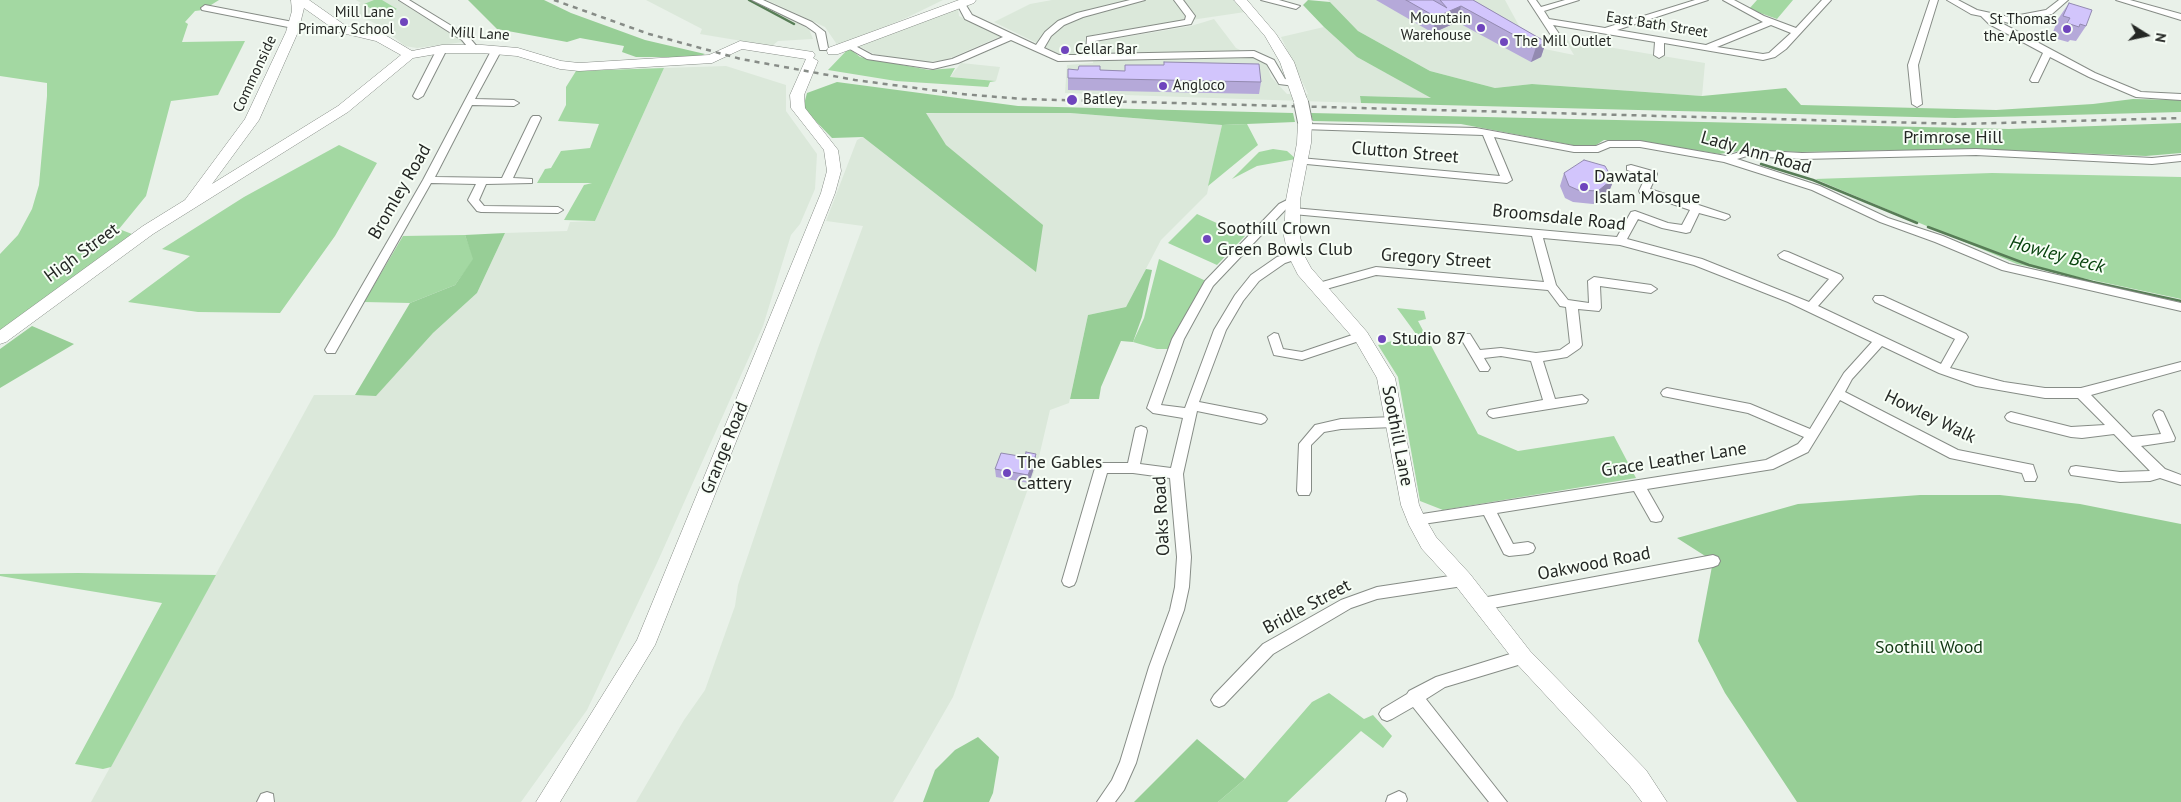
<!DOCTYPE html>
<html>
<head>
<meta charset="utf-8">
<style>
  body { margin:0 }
  #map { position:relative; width:2181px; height:802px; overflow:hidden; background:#e9f1e9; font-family:"PT Sans",sans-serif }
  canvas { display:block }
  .north { position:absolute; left:2121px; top:10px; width:50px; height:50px; -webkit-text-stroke:4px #f7fef6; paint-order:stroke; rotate:100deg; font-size:14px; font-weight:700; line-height:20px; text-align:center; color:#242724 }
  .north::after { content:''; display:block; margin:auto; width:18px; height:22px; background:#242724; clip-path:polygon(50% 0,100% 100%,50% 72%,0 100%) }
</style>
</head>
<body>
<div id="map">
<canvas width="2181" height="802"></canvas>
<div class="north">N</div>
</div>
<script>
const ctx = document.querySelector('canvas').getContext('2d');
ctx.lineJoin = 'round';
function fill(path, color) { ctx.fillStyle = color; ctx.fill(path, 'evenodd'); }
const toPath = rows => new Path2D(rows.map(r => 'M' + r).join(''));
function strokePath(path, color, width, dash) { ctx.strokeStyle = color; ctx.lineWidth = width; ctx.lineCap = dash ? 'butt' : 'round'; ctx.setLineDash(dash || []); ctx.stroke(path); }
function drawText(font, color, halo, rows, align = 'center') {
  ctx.font = font + ' "PT Sans",sans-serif'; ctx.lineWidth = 4; ctx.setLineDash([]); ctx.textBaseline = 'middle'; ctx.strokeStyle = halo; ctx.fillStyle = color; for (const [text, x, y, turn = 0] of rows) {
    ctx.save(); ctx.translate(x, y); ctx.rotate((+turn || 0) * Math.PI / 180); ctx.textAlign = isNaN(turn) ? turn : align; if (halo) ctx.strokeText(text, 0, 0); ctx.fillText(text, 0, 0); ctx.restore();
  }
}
const built = toPath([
  [356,0,397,0,464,42,417,48,405,46,380,26,347,9,361,3],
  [646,0,754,0,809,29,813,39,778,41,772,46,700,34,702,29],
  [767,0,943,0,906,18,838,46,825,27],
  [1052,0,1233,0,1245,12,1097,34,1085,38,1088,55,1061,55,994,22,1030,4],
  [1328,0,1505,0,1530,46,1574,55,1565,40,1705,63,1702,96,1532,84,1495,88,1430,71,1358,31],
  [958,7,959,16,1001,36,946,60,920,63,874,54,857,45],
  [1214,19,1236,48,1261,60,1267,65,1271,77,1287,94,1308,94,1281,37,1324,27,1357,57,1432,98,1360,96,1361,103,1065,93,1067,65,1093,63,1095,42,1191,26],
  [961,63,1000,67,996,81,950,77],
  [726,66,786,85,786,111,817,154,815,189,800,224,791,235,763,326,657,563,587,710,521,802,91,802,314,395,376,395,433,333,477,293,505,233,567,231,570,222,595,221,664,68],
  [968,112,1070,113,1222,125,1207,194,1161,240,1126,307,1088,315,1069,403,1050,410,1038,461,953,697,893,802,636,802,684,720,705,690,735,606,738,585,818,348,863,226,826,221,857,140,906,114]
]);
const green = toPath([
  [0,0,219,0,203,10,195,11,185,22,188,24,182,42,245,41,218,95,171,101,146,196,119,229,132,234,0,335,0,254,18,235,32,209,39,185,47,96,47,83,0,76],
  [374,0,382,0,397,9,382,16,364,4],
  [1757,0,1793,0,1777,19,1749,9],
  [849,48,860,57,929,70,955,68,950,77,996,81,990,82,988,87,896,81,828,70],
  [664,68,595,221,564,220,584,185,592,183,537,183,545,169,551,168,561,151,590,148,599,124,558,121,566,105,566,87,576,71],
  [1247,124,1258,145,1208,186,1222,125],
  [339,145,377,163,335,236,280,313,198,312,128,302,190,256,162,249,244,197],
  [1273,149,1287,151,1296,159,1257,166,1232,179,1259,152],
  [1992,173,2181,177,2181,299,2017,264,1815,179],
  [1197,214,1245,236,1217,265,1168,243],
  [465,235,474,259,455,285,410,303,364,302,403,236],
  [1159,259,1206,281,1170,349,1157,349,1133,342,1144,318],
  [1397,308,1424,311,1426,319,1418,321,1478,434,1518,451,1614,436,1636,478,1443,510,1420,501,1398,377,1378,345,1416,334],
  [78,573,216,575,111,767,103,769,75,764,162,603,0,576,0,574],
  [1329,693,1364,719,1373,715,1392,736,1383,748,1361,731,1287,802,1218,802,1245,779,1312,702]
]);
const forest = toPath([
  [468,0,544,0,571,13,645,40,705,54,698,57,636,57,622,52,624,46,580,38,567,42,497,29],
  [1308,0,1330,2,1358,31,1430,71,1495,88,1532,84,1702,96,1786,88,1801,105,1996,110,2093,104,2133,99,2181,100,2181,112,1955,118,1361,103,1360,96,1431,98,1357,57,1324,27,1303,5],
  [837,82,1018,106,1293,113,1295,122,1222,125,1070,113,926,113,946,145,1043,225,1036,272,863,137,832,138,803,108,807,93],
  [1311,113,2009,129,2181,123,2181,153,2146,156,1975,149,1799,152,1747,150,1719,154,1640,141,1604,140,1596,145,1572,145,1461,124,1313,121],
  [505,233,477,293,433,333,376,396,355,395,410,303,455,285,473,259,465,235],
  [1146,269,1152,270,1142,317,1133,342,1121,341,1101,387,1099,399,1070,399,1088,315,1126,307],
  [32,326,74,344,0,388,0,349],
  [1920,495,2000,495,2080,504,2181,524,2181,802,1797,802,1725,693,1698,641,1713,561,1677,538,1798,504],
  [978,737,999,757,993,793,989,802,923,802,935,770,955,750],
  [1197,739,1245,779,1218,802,1134,802]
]);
const stream = toPath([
  [749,0,794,24],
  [1761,164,1813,180,1917,223],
  [1928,227,2029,265,2093,282,2181,301]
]);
const street = toPath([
  [399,0,409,0,468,36,479,49,477,51,471,51,462,40,399,0],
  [752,0,763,0,812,22,825,32,828,48,826,50,820,50,816,33,806,26,752,0],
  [1130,0,1145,0,1083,17,1064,25,1051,36,1044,48,1059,55,1086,55,1087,37,1185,20,1186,16,1174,0,1183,0,1195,16,1191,24,1095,41,1096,54,1254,51,1274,60,1285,79,1298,81,1300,83,1295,86,1279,84,1267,64,1253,57,1058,61,1011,40,958,63,933,69,867,59,843,45,848,42,872,55,933,63,952,59,1003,37,965,19,957,4,958,2,964,2,972,15,1036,45,1045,32,1058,21,1077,13,1130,0],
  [1261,0,1279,0,1300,6,1296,9,1261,0],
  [1528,0,1536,0,1541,7,1565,0,1579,0,1544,11,1549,19,1605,28,1695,0,1708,0,1617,30,1706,45,1763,22,1723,0,1734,0,1764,16,1796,28,1822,0,1831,0,1786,49,1775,57,1763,60,1664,43,1664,55,1659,58,1654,55,1655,42,1553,25,1564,41,1562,43,1556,43,1528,0],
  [1771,25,1791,33,1769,53,1763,54,1717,47,1771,25],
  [1930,0,1938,0,1918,65,1922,104,1917,107,1912,104,1908,65,1930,0],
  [1947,0,1958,0,1977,10,2009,17,2046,10,2059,0,2068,0,2052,14,2009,23,1994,19,2095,73,2141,92,2181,94,2181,100,2136,97,2089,77,2050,57,2038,82,2032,82,2030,80,2043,53,1989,24,1981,16,1971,14,1947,0],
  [2116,0,2130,0,2181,14,2181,20,2116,0],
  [205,5,293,22,298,25,293,28,202,10,201,8,205,5],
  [442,46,447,49,423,96,418,99,415,98,413,96,437,49,442,46],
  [496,48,501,51,475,99,514,100,519,103,514,106,472,105,435,177,502,178,531,118,533,116,539,116,541,118,513,178,532,179,532,183,486,184,479,200,484,206,558,207,563,210,558,213,481,212,477,211,468,200,476,184,431,183,335,353,327,353,325,350,423,180,491,51,496,48],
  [1306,124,1476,128,1574,146,1596,146,1608,141,1640,141,1726,156,1747,150,1802,153,1976,149,2152,158,2181,155,2181,161,2152,164,1976,155,1802,159,1747,156,1737,159,1820,186,1888,218,1943,236,2009,264,2181,303,2181,311,2002,270,1935,242,1880,222,1812,190,1724,162,1640,147,1610,147,1598,152,1574,152,1494,137,1512,180,1507,183,1296,163,1296,159,1300,158,1500,176,1483,135,1302,129,1301,127,1306,124],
  [1631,165,1656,172,1657,174,1650,189,1729,215,1730,217,1725,220,1699,213,1690,232,1686,233,1662,228,1638,219,1627,239,1702,259,1809,302,1829,279,1780,258,1778,255,1784,251,1788,252,1841,275,1843,278,1818,306,1941,364,1955,339,1875,302,1873,299,1875,296,1883,296,1966,334,1968,337,1950,368,2004,382,2045,388,2081,388,2181,362,2181,370,2091,395,2132,437,2161,434,2153,415,2155,412,2159,410,2163,412,2175,438,2174,441,2141,446,2165,469,2181,475,2181,485,2160,478,2150,481,2120,482,2071,475,2069,471,2071,467,2076,466,2120,472,2150,471,2114,434,2082,438,2071,437,2011,422,2007,420,2005,417,2007,414,2011,412,2071,427,2105,425,2078,398,2045,398,1976,386,1939,373,1882,346,1852,379,1845,392,1958,450,2033,465,2037,477,2035,481,2025,481,2022,473,1950,458,1840,400,1808,452,1773,469,1647,489,1663,517,1661,521,1656,522,1651,521,1634,491,1497,513,1513,544,1528,542,1533,544,1535,548,1533,552,1528,554,1509,556,1504,554,1484,515,1416,525,1411,524,1409,520,1411,516,1416,515,1766,460,1798,444,1804,437,1748,413,1663,396,1661,393,1663,390,1667,388,1750,404,1810,429,1844,373,1872,342,1788,302,1694,265,1620,245,1543,238,1556,285,1568,300,1589,303,1588,281,1594,277,1651,285,1657,289,1651,293,1600,286,1601,308,1599,311,1578,309,1582,345,1580,348,1567,357,1543,361,1555,399,1582,395,1588,400,1586,403,1493,418,1489,416,1487,413,1489,410,1543,400,1531,361,1501,356,1484,358,1490,368,1488,371,1480,371,1460,337,1462,334,1470,334,1480,350,1501,348,1536,353,1560,350,1570,343,1566,307,1560,306,1548,290,1376,275,1319,291,1313,287,1315,284,1376,267,1544,282,1532,236,1293,214,1288,211,1293,208,1617,237,1631,212,1635,211,1668,223,1682,225,1690,210,1640,193,1639,191,1646,176,1627,170,1627,166,1631,165],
  [1293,197,1298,200,1297,202,1287,208,1213,286,1184,339,1161,405,1185,408,1214,330,1235,295,1251,275,1277,257,1296,251,1300,252,1302,255,1300,258,1285,263,1259,281,1243,301,1226,330,1199,402,1261,414,1265,416,1267,419,1265,422,1261,424,1197,411,1183,474,1191,557,1189,587,1184,610,1163,667,1136,763,1124,790,1115,802,1097,802,1112,780,1120,762,1149,667,1170,610,1175,587,1177,557,1170,478,1133,473,1107,473,1076,581,1074,585,1069,587,1064,585,1062,581,1095,468,1097,464,1102,463,1128,463,1135,431,1136,428,1141,426,1146,428,1147,431,1140,464,1171,468,1183,418,1153,413,1147,408,1172,339,1205,281,1279,204,1293,197],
  [1361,332,1365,333,1367,336,1365,339,1302,360,1274,355,1268,337,1274,333,1278,334,1283,349,1302,352,1361,332],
  [1395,417,1399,419,1401,422,1399,425,1395,427,1341,429,1324,432,1311,445,1311,491,1309,495,1299,495,1297,491,1299,444,1315,425,1341,419,1395,417],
  [1713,555,1718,557,1720,561,1718,565,1713,567,1482,610,1477,608,1475,604,1477,600,1482,598,1713,555],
  [1463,574,1468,576,1470,580,1468,584,1463,586,1377,599,1351,608,1273,654,1224,705,1219,707,1214,705,1211,700,1214,695,1263,644,1341,600,1377,587,1463,574],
  [1523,650,1528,652,1530,657,1528,662,1445,687,1426,699,1507,802,1489,802,1413,707,1392,719,1387,721,1382,719,1379,714,1382,709,1407,694,1409,691,1436,677,1523,650],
  [1399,791,1405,794,1407,799,1406,802,1386,802,1388,796,1399,791],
  [267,792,273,794,274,802,257,802,261,794,267,792]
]);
const secondary = toPath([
  [291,0,309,0,346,26,385,35,412,51,442,45,482,45,518,48,561,61,579,63,709,55,740,41,813,52,815,55,813,58,818,61,804,95,805,108,838,150,841,171,835,193,655,645,560,802,536,802,637,640,821,193,827,171,824,150,791,108,790,95,806,59,742,49,712,63,579,71,560,69,517,56,482,53,442,53,413,58,348,112,153,234,6,342,0,344,0,330,143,226,185,200,245,119,286,32,292,11,291,0],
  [304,8,338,32,376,41,401,55,338,106,212,184,259,120,298,32,304,8],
  [959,0,976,0,974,3,838,54,828,54,827,51,828,48,959,0],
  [1234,0,1247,0,1276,34,1294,62,1308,102,1306,105,1296,105,1294,102,1280,62,1265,36,1234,0],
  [1305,118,1312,122,1311,143,1300,200,1300,236,1304,255,1311,268,1367,332,1395,378,1419,505,1425,518,1436,537,1470,574,1530,651,1646,770,1667,802,1642,802,1630,786,1516,663,1456,586,1422,549,1409,525,1401,505,1377,378,1355,340,1298,275,1288,255,1284,236,1286,200,1297,143,1298,122,1305,118]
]);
const rail = toPath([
  [554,0,649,34,741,59,855,80,961,94,1023,99,1961,124,2181,118]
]);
const secondaryBridge = toPath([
  [1301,102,1305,122]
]);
const wall = toPath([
  [1376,0,1473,0,1546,42,1541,57,1531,62,1457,22,1433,33],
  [2069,3,2086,26,2076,41,2070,40,2068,42,2057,39,2059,34,2053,32,2058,19],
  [1100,70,1125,71,1261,82,1259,94,1068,90,1068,78],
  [1564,173,1609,173,1615,177,1610,189,1593,204,1573,202,1565,198,1560,186],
  [1036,462,1029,483,996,477,995,469]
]);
const shadedWall = toPath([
  [1461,6,1457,22,1433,33,1436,17],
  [1546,42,1541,57,1531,62,1536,47],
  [1615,177,1610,189,1593,204,1598,191],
  [1036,454,1036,462,1029,483,1028,475]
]);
const building = toPath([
  [1406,0,1433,0,1447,8,1440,0,1473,0,1546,42,1536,47,1461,6,1436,17,1406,0],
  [2069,3,2092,10,2086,26,2080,24,2079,27,2067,23,2070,18,2063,16,2069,3],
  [1164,62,1259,64,1261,82,1068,78,1068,69,1078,70,1079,66,1100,66,1100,70,1125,71,1125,65,1164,65,1164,62],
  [1584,160,1605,166,1609,173,1615,177,1598,191,1578,190,1569,186,1564,173,1584,160],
  [1026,452,1036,454,1028,475,995,469,1001,453,1025,457,1026,452]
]);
const markers = [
  [404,22,5,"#6f45bd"],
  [1481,28,5,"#6f45bd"],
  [2067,29,5,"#6f45bd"],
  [1504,42,5,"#6f45bd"],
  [1065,50,5,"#6f45bd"],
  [1163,86,5,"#6f45bd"],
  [1072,100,6,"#6f45bd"],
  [1584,187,5,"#6f45bd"],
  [1207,239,5,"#6f45bd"],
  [1382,339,5,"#6f45bd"],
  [1007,473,5,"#6f45bd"]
];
const farPoinames = [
  ["Mill Lane",394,13,"right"],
  ["Primary School",394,30,"right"],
  ["Mountain",1471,19,"right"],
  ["Warehouse",1471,36,"right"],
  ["St Thomas",2057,20,"right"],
  ["the Apostle",2057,37,"right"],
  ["The Mill Outlet",1514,42],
  ["Cellar Bar",1075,50],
  ["Angloco",1173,86],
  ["Batley",1083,100]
];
const farStreetnames = [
  ["East Bath Street",1657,25,9],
  ["Mill Lane",480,34,3],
  ["Commonside",255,74,-65]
];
const streetNames = [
  ["Primrose Hill",1953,138],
  ["Clutton Street",1405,153,5],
  ["Lady Ann Road",1756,153,16],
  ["Bromley Road",400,192,-60],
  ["Broomsdale Road",1559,218,6],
  ["High Street",82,253,-36],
  ["Gregory Street",1436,259,4],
  ["Howley Walk",1930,417,26],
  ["Soothill Lane",1397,436,79],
  ["Grange Road",725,448,-68],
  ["Grace Leather Lane",1674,460,-9],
  ["Oaks Road",1162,516,-93],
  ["Oakwood Road",1594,564,-11],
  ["Bridle Street",1307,607,-28]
];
const poiNames = [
  ["Dawatal",1594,177],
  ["Islam Mosque",1594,198],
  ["Soothill Crown",1217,229],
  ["Green Bowls Club",1217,250],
  ["Studio 87",1392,339],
  ["The Gables",1017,463],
  ["Cattery",1017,484]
];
const parkNames = [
  ["Soothill Wood",1929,648]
];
const waterNames = [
  ["Howley Beck",2057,255,15]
];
fill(built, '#dbe8da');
fill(green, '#a3d8a2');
fill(forest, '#97ce96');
strokePath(stream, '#577d56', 2.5);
strokePath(street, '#868c86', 2);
strokePath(secondary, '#868c86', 1);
fill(street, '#fff');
fill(secondary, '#fff');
strokePath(rail, '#878c87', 2.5, [5, 5]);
strokePath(secondaryBridge, '#868c86', 16, []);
strokePath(secondaryBridge, '#fff', 14);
fill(wall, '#b5a9d9');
fill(shadedWall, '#938ab0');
fill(building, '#d2c5fc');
strokePath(building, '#938ab0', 1);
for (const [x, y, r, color] of markers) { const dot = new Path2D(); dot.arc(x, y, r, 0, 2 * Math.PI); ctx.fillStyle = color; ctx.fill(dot); strokePath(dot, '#f7fef6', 2); }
drawText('15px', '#242724', '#f7fef6', farPoinames, 'left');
drawText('15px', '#242724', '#f7fef6', farStreetnames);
drawText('18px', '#242724', '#f7fef6', streetNames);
drawText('18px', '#242724', '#f7fef6', poiNames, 'left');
drawText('18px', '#0f3611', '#f7fef6', parkNames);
drawText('italic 19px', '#07420d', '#f7fef6', waterNames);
</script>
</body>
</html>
